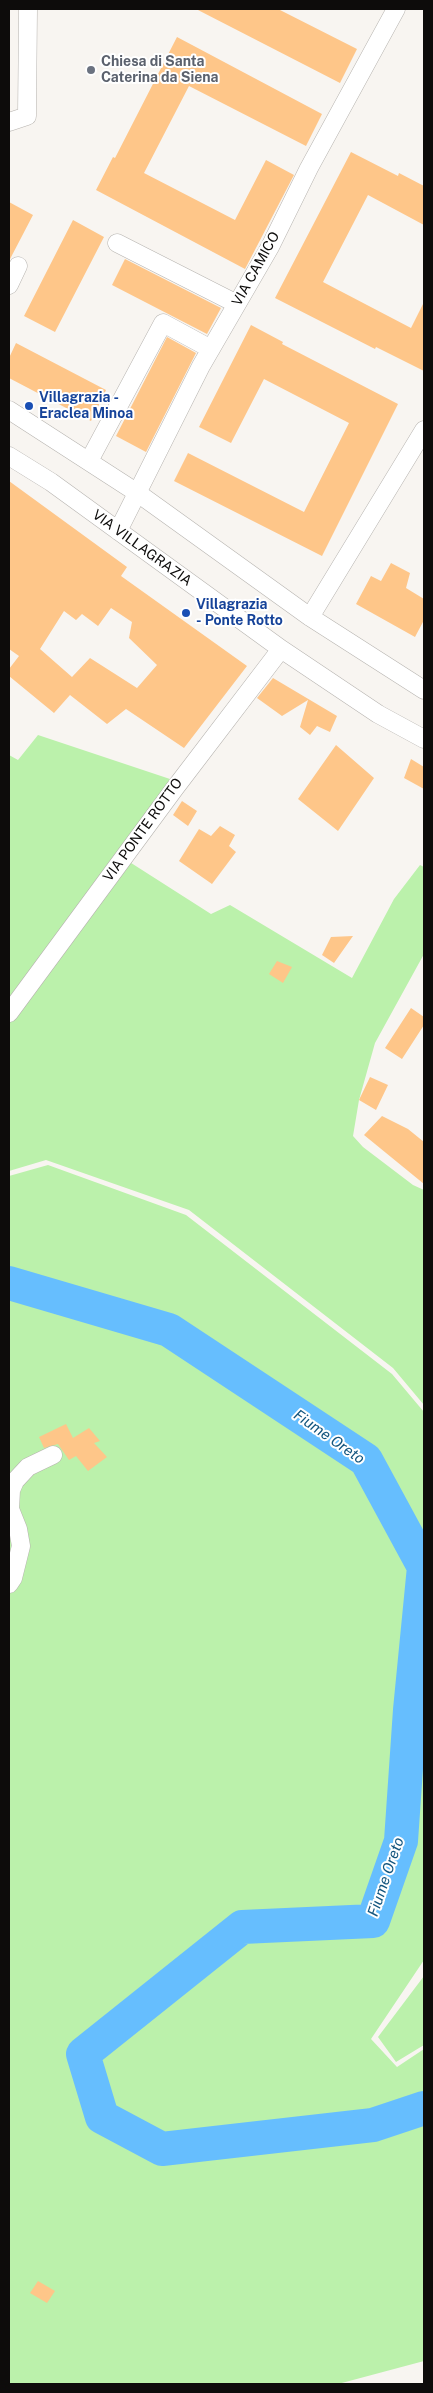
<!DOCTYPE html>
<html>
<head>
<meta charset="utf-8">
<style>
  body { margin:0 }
  #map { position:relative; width:433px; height:2393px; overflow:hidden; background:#f8f5f1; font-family:"Public Sans",sans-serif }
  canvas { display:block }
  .frame { position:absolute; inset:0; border:10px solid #0d0c0b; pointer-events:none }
</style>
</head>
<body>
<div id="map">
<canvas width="433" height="2393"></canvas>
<div class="frame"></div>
</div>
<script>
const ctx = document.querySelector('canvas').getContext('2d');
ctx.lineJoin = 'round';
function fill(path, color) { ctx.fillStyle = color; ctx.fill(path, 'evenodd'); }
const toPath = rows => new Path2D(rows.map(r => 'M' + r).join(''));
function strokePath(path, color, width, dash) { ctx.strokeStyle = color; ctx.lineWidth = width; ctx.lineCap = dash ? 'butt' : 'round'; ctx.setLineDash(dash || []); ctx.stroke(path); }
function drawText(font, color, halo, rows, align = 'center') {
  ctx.font = font + ' "Public Sans",sans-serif'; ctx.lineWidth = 4; ctx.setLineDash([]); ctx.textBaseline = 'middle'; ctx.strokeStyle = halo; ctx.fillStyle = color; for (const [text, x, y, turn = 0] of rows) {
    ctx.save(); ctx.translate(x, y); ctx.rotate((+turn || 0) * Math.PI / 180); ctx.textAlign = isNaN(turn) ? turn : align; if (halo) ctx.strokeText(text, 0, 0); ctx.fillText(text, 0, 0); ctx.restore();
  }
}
const green = toPath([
  [38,735,170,779,128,843,128,861,211,914,230,905,352,978,394,899,420,865,424,867,424,954,375,1043,359,1100,353,1136,363,1147,413,1185,424,1190,424,1405,393,1368,189,1210,46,1160,9,1171,9,755,18,760],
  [48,1165,186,1215,392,1374,424,1412,424,1960,371,2039,397,2067,424,2049,424,2361,338,2384,9,2384,9,1176],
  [424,1976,424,2045,396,2062,378,2037]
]);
const river = toPath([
  [9,1283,169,1330,366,1460,424,1567,410,1710,401,1841,373,1921,242,1927,83,2054,102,2117,162,2149,373,2125,424,2108]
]);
const building = toPath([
  [196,9,278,9,357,49,340,83],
  [177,37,322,114,306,146,189,86,144,173,235,220,266,160,294,175,245,269,96,190,113,157,115,158],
  [351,152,398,176,399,173,424,186,424,225,368,195,323,282,411,328,424,302,424,371,376,347,375,349,275,298],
  [9,202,33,215,9,261],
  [73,220,104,237,55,332,24,316],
  [125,259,221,308,207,334,112,285],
  [251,325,283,342,282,344,398,404,322,556,174,481,188,453,304,512,349,423,264,379,231,443,199,427],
  [167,337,196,353,146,452,116,436],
  [16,343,106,390,91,421,9,378,9,358],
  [9,481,127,567,121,576,247,666,184,748,126,709,107,724,70,695,54,713,9,676,9,669,19,656,9,649],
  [111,608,132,622,129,638,157,665,137,688,90,658,72,677,40,649,64,611,76,620,82,614,98,626],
  [391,563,410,573,406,588,424,599,424,620,415,637,356,604,371,576,381,581],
  [273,678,337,716,330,732,317,726,310,735,300,727,308,700,282,716,257,698],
  [336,745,374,778,338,831,298,799],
  [411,759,424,767,424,789,404,778],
  [182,801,197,811,188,826,173,815],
  [220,826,235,835,229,846,236,852,212,884,179,861,199,829,211,836],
  [353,936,334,963,322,955,331,937],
  [277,961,292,967,283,983,269,974],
  [411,1008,424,1017,424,1025,402,1059,385,1048],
  [370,1077,388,1085,376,1110,359,1100],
  [382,1116,408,1129,424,1142,424,1184,364,1135],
  [66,1424,73,1438,89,1428,100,1441,94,1443,107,1457,88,1471,76,1456,69,1460,58,1444,44,1448,39,1437],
  [38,2281,55,2291,47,2303,30,2293]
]);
const street = toPath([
  [9,122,27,116,28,9],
  [117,243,237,304],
  [9,285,18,266],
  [9,410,139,494,310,617,424,690],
  [9,456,51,482,281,649,378,714,424,739],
  [89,461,163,323,211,349],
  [118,531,201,366,270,247,309,168,396,9],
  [310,617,424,430],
  [9,1013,175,788,281,649],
  [9,1584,13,1578,21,1546,18,1529,10,1509,11,1490,15,1481,28,1467,53,1455]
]);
const markers = [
  [91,70,5,"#6b7280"],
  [29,406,5,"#1a4fb4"],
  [186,613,5,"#1a4fb4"]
];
const worshipNames = [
  ["Chiesa di Santa",101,62],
  ["Caterina da Siena",101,78]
];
const streetNames = [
  ["VIA CAMICO",256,269,-61],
  ["VIA VILLAGRAZIA",142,548,36],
  ["VIA PONTE ROTTO",143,830,-54]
];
const transitNames = [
  ["Villagrazia -",39,398],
  ["Eraclea Minoa",39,414],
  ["Villagrazia",196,605],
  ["- Ponte Rotto",196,621]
];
const waterNames = [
  ["Fiume Oreto",329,1437,35],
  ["Fiume Oreto",386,1877,-71]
];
fill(green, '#bbf1ab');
strokePath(river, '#66befe', 34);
fill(building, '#fec689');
strokePath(street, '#b6b3af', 19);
strokePath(street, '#fff', 18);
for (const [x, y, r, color] of markers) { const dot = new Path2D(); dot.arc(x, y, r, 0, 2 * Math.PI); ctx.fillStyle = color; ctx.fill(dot); strokePath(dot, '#fff', 2); }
drawText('bold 14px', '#5b616d', '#fff', worshipNames, 'left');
drawText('14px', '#0d0c0b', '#fff', streetNames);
drawText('bold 14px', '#164399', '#fff', transitNames, 'left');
drawText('italic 15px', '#13557e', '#fff', waterNames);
</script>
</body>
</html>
